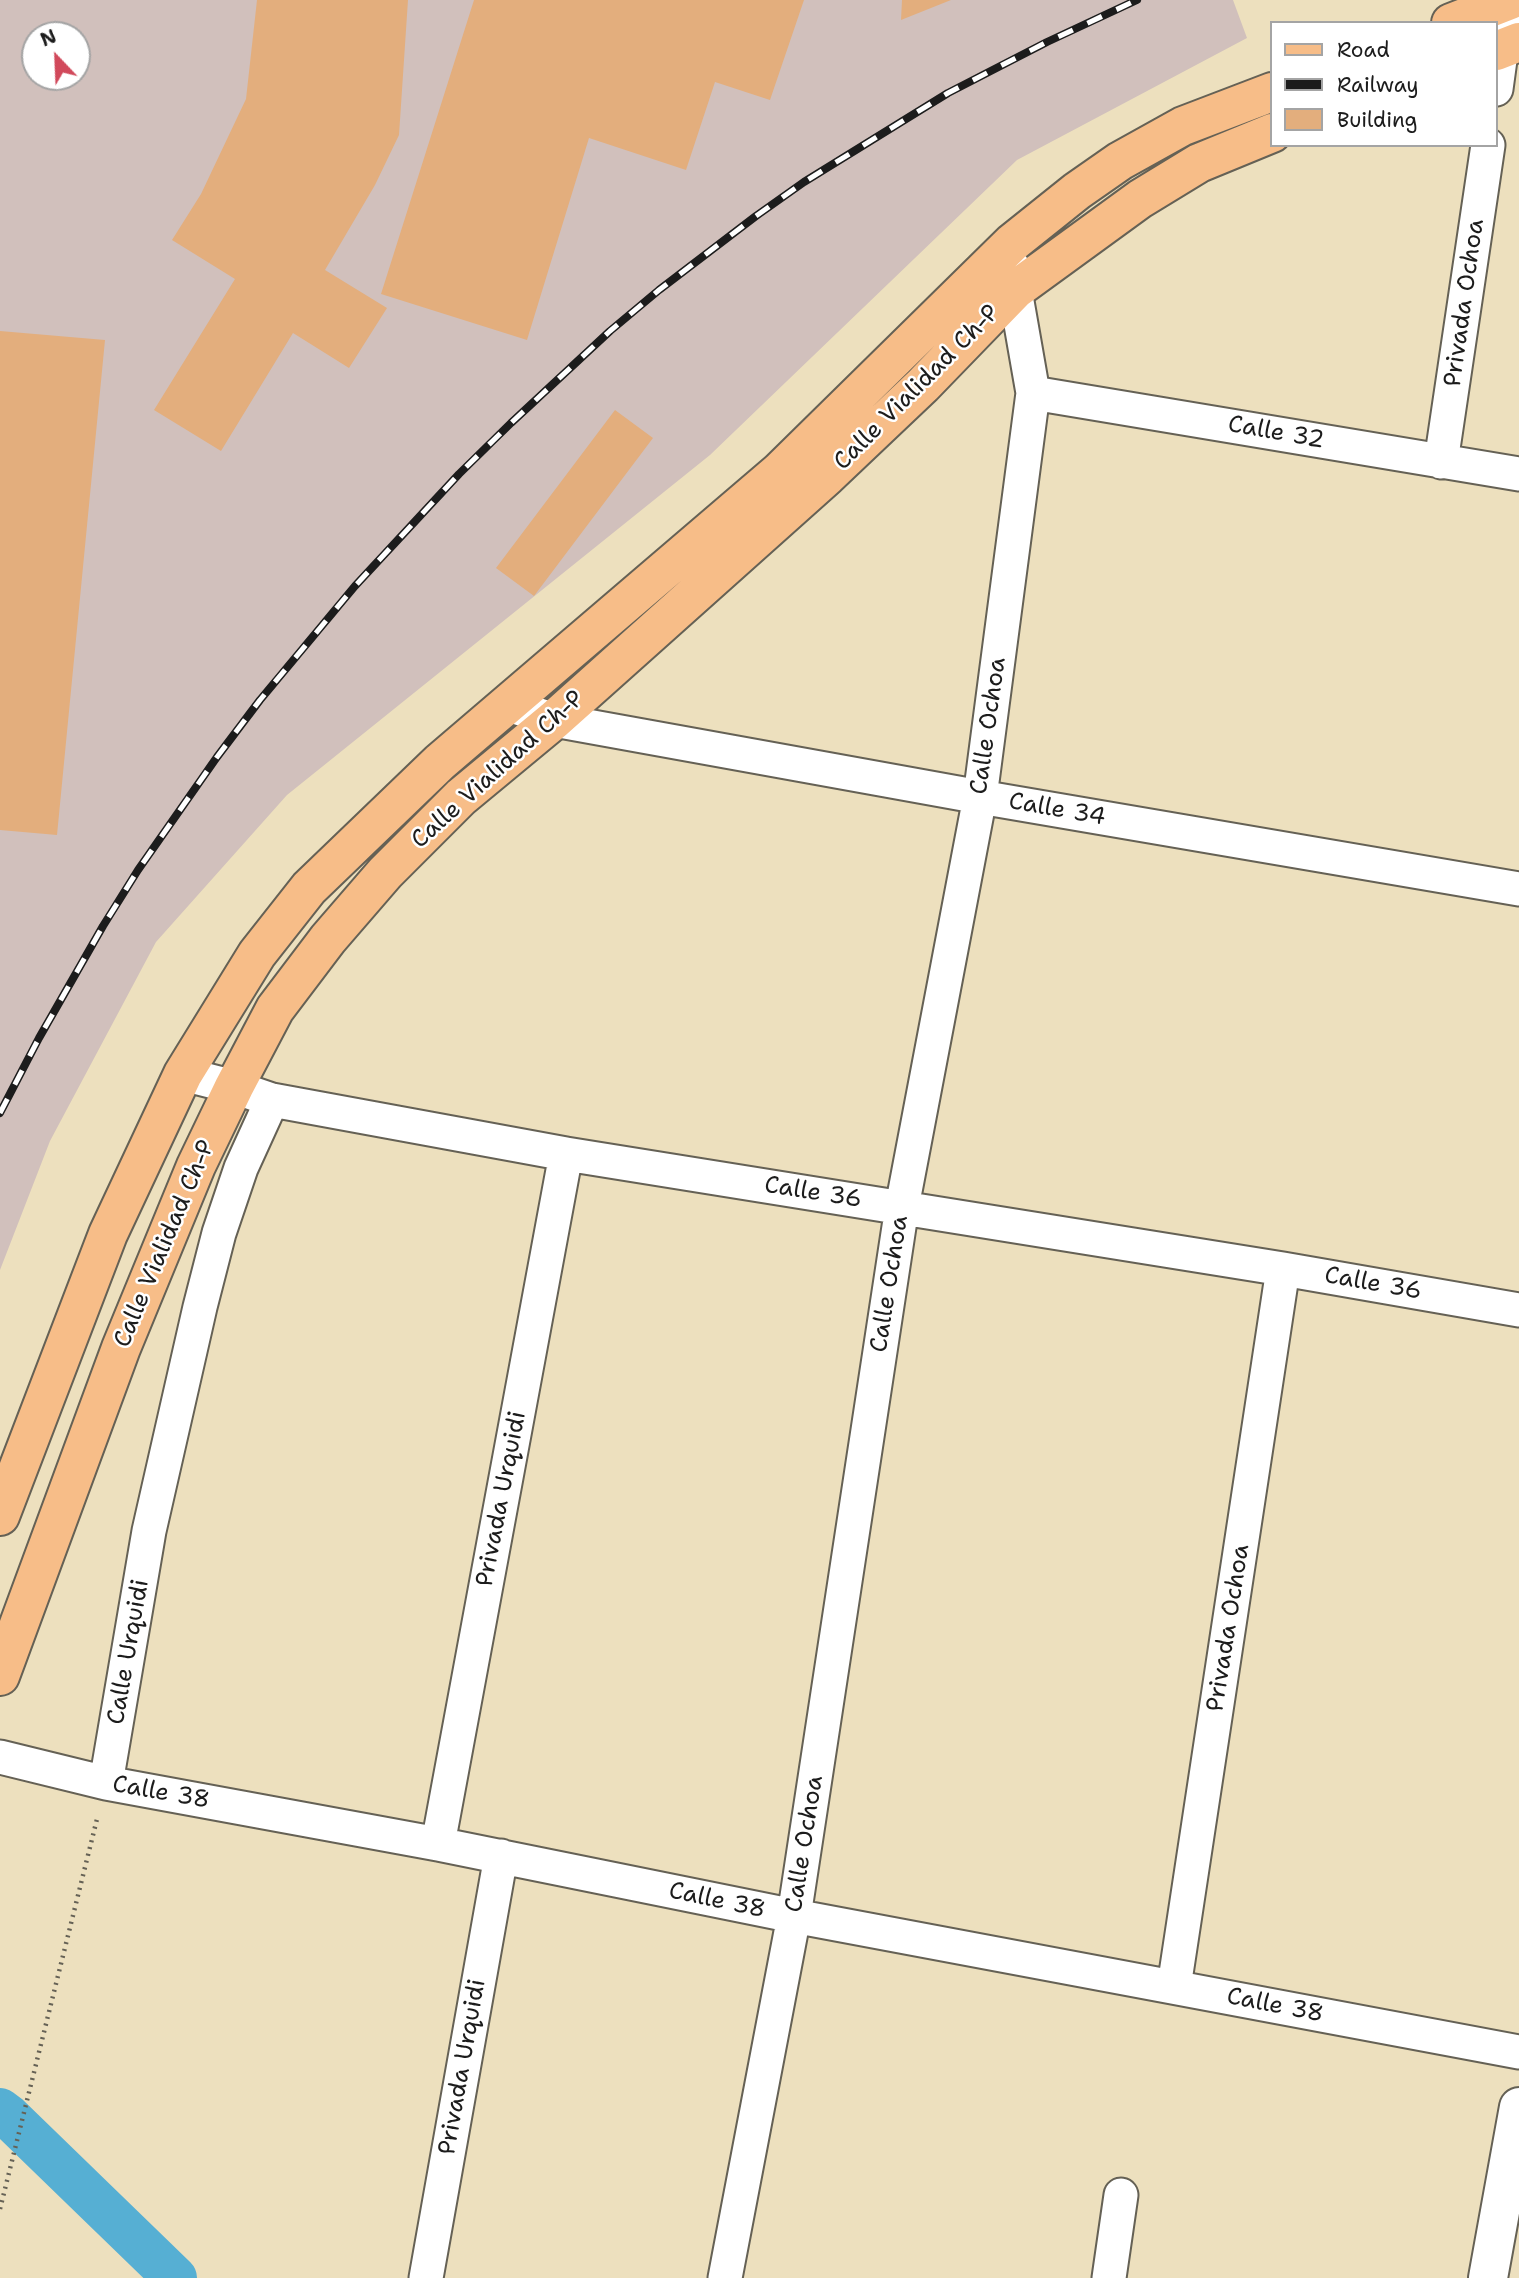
<!DOCTYPE html>
<html>
<head>
<meta charset="utf-8">
<style>
  body { margin:0 }
  #map { position:relative; width:1519px; height:2278px; overflow:hidden; background:#ede0be; font-family:"Shantell Sans",sans-serif }
  canvas { display:block }
  .legend { position:absolute; left:1270px; top:21px; width:228px; height:126px; box-sizing:border-box; background:#fff; border:2px solid #a4a4a4; margin:0; padding:9px 12px; list-style:none; font-size:21px; color:#1c1c1c }
  .legend li { display:flex; align-items:center; gap:14px; height:35px }
  .legend b { width:35px; border:2px solid #a4a4a4 }
  .north { position:absolute; left:21px; top:21px; width:70px; height:70px; box-sizing:border-box; background:#fff; border:2px solid #a4a4a4; border-radius:50%; rotate:337deg; font-size:19px; font-weight:700; line-height:28px; text-align:center; color:#1c1c1c }
  .north::after { content:''; display:block; margin:auto; width:24px; height:32px; background:#d1495b; clip-path:polygon(50% 0,100% 100%,50% 72%,0 100%) }
</style>
</head>
<body>
<div id="map">
<canvas width="1519" height="2278"></canvas>
<ul class="legend">
<li><b style="height:9px;background:#f7bd88"></b>Road</li>
<li><b style="height:9px;background:#1c1c1c"></b>Railway</li>
<li><b style="height:19px;background:#e3ae7d"></b>Building</li>
</ul>
<div class="north">N</div>
</div>
<script>
const ctx = document.querySelector('canvas').getContext('2d');
ctx.lineJoin = 'round';
function fill(path, color) { ctx.fillStyle = color; ctx.fill(path, 'evenodd'); }
const toPath = rows => new Path2D(rows.map(r => 'M' + r).join(''));
function strokePath(path, color, width, dash) { ctx.strokeStyle = color; ctx.lineWidth = width; ctx.lineCap = dash ? 'butt' : 'round'; ctx.setLineDash(dash || []); ctx.stroke(path); }
function drawText(font, color, halo, rows, align = 'center') {
  ctx.font = font + ' "Shantell Sans",sans-serif'; ctx.lineWidth = 5; ctx.setLineDash([]); ctx.textBaseline = 'middle'; ctx.strokeStyle = halo; ctx.fillStyle = color; for (const [text, x, y, turn = 0] of rows) {
    ctx.save(); ctx.translate(x, y); ctx.rotate((+turn || 0) * Math.PI / 180); ctx.textAlign = isNaN(turn) ? turn : align; if (halo) ctx.strokeText(text, 0, 0); ctx.fillText(text, 0, 0); ctx.restore();
  }
}
const industrial = toPath([
  [0,0,1233,0,1247,38,1017,160,710,455,287,795,156,942,50,1141,0,1270],
  [35,35,77,35,77,77,35,77]
]);
const canal = toPath([
  [0,2110,8,2116,175,2278]
]);
const building = toPath([
  [257,0,408,0,399,135,375,185,325,270,387,308,349,368,293,333,221,451,154,410,235,279,172,240,201,194,246,99],
  [474,0,804,0,770,100,715,82,686,170,589,138,527,340,381,294],
  [902,0,951,0,901,20],
  [0,331,105,340,57,835,0,830],
  [615,410,653,438,534,596,496,568]
]);
const path = toPath([
  [0,2209,97,1819]
]);
const minor = toPath([
  [1496,89,1508,1],
  [1033,393,1519,474],
  [1441,462,1488,145],
  [509,705,554,720,980,797,1519,889],
  [183,1074,234,1087,272,1100,566,1154,1283,1269,1519,1310],
  [0,1757,106,1783,438,1844,794,1916,1519,2052],
  [106,1783,149,1531,200,1307,219,1233,241,1168,272,1100],
  [438,1844,566,1154],
  [1174,1987,1283,1269],
  [426,2278,501,1856],
  [725,2278,794,1916,902,1207,980,797,1033,393,1015,290,1013,267],
  [1109,2278,1121,2195]
]);
const tertiary = toPath([
  [1488,2278,1519,2107]
]);
const primary = toPath([
  [1451,23,1510,0],
  [1496,51,1519,42],
  [0,1516,108,1234,183,1074,257,954,309,888,440,762,779,472,1012,243,1077,191,1120,161,1183,126,1272,92],
  [0,1676,121,1348,196,1166,234,1087,275,1009,328,939,385,873,461,797,554,720,827,476,923,385,1015,290,1140,199,1199,163,1272,133]
]);
const rail = toPath([
  [0,1113,39,1038,103,926,138,870,217,757,260,700,355,586,459,474,511,423,610,331,659,290,756,216,804,182,948,93,1047,42,1137,0]
]);
const streetNames = [
  ["Privada Ochoa",1465,303,-82],
  ["Calle Vialidad Ch-P",917,388,-45],
  ["Calle 32",1276,433,10],
  ["Calle Ochoa",989,726,-82],
  ["Calle Vialidad Ch-P",498,770,-42],
  ["Calle 34",1057,810,10],
  ["Calle 36",813,1193,9],
  ["Calle Vialidad Ch-P",165,1244,-67],
  ["Calle Ochoa",890,1284,-81],
  ["Calle 36",1373,1284,10],
  ["Privada Urquidi",502,1499,-79],
  ["Privada Ochoa",1229,1628,-81],
  ["Calle Urquidi",129,1652,-80],
  ["Calle 38",161,1793,10],
  ["Calle Ochoa",805,1844,-81],
  ["Calle 38",717,1901,12],
  ["Calle 38",1275,2006,11],
  ["Privada Urquidi",463,2067,-80]
];
fill(industrial, '#d1c0bc');
strokePath(canal, '#56afd3', 44);
fill(building, '#e3ae7d');
strokePath(minor, '#656155', 37);
strokePath(tertiary, '#656155', 42);
strokePath(primary, '#656155', 42);
strokePath(path, '#656155', 4.5, [2, 5]);
strokePath(minor, '#fff', 33);
strokePath(tertiary, '#fff', 38);
strokePath(primary, '#f7bd88', 38);
strokePath(rail, '#1c1c1c', 8);
strokePath(rail, '#fff', 5, [16]);
drawText('24px', '#1c1c1c', '#fff', streetNames);
</script>
</body>
</html>
